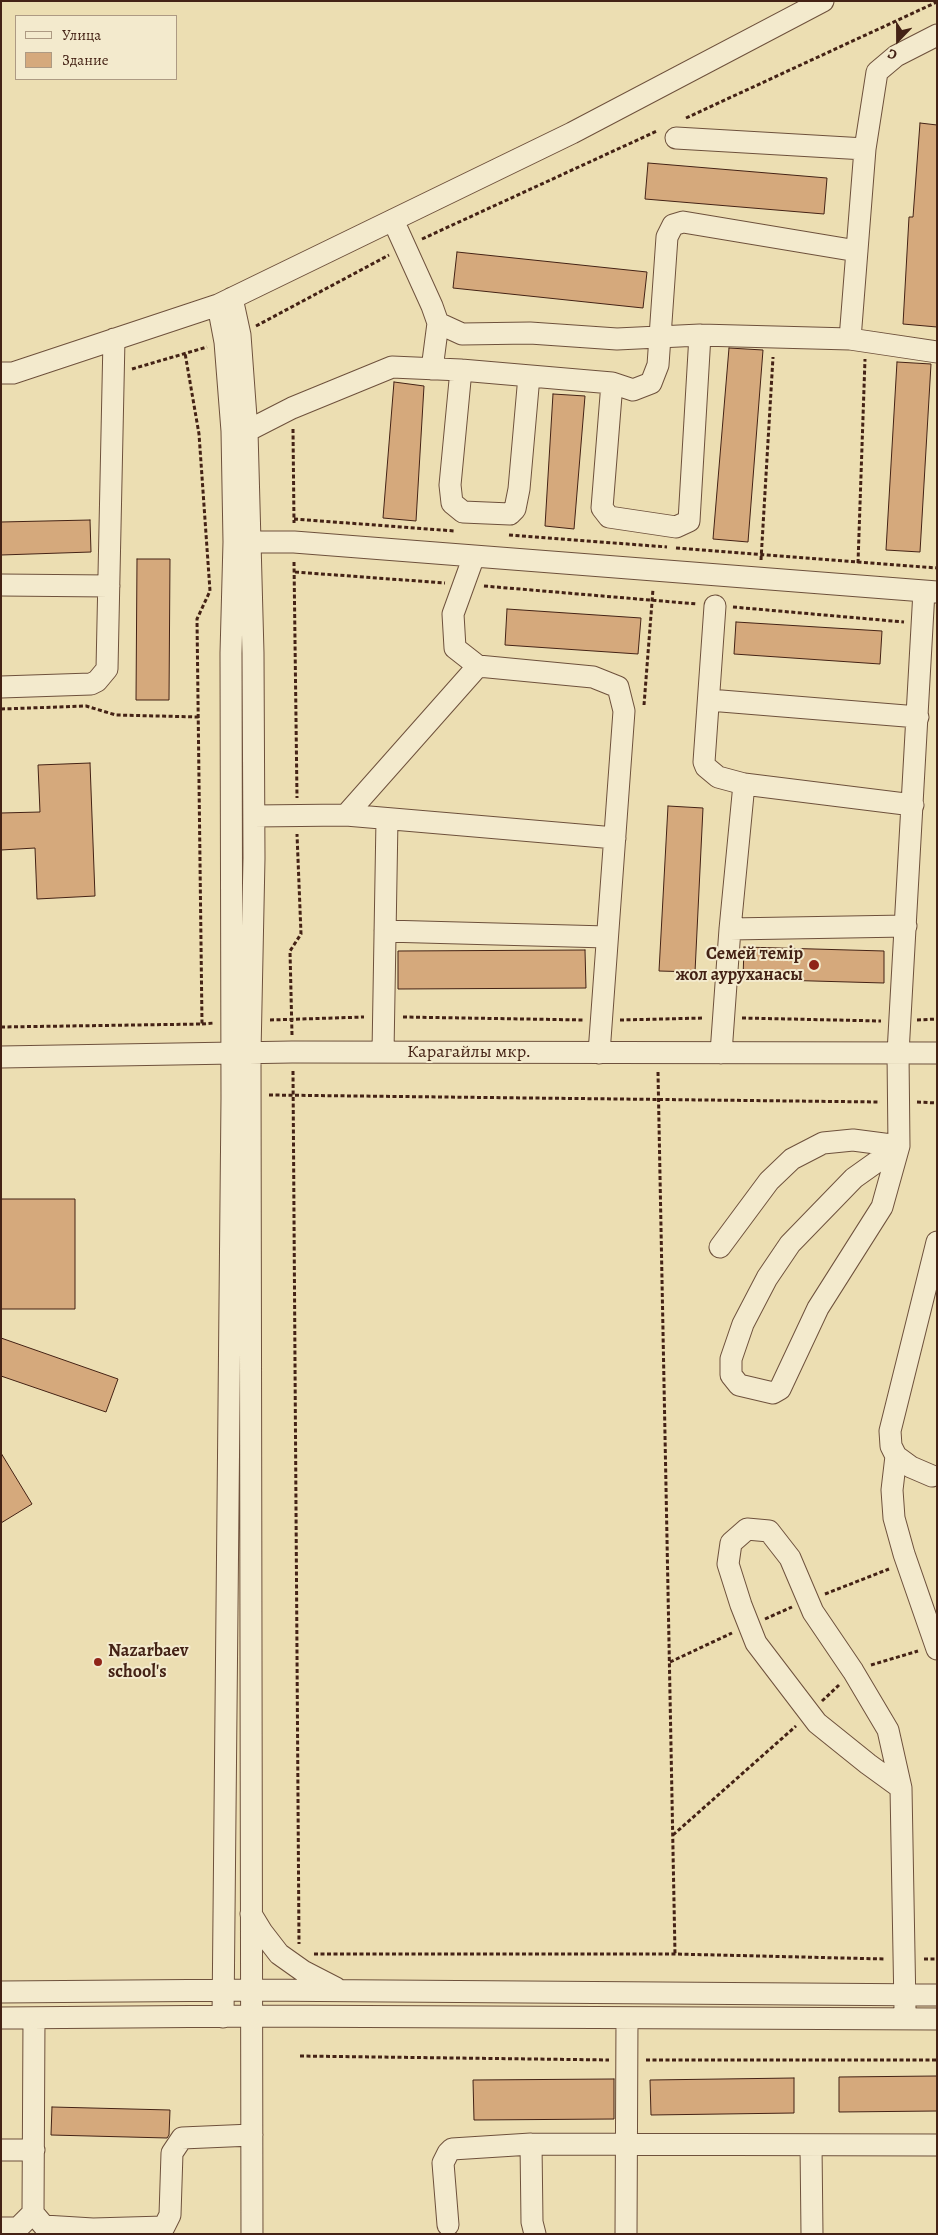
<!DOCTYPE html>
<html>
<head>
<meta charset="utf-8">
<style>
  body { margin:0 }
  #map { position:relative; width:938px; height:2235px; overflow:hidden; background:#ecdeb2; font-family:Alegreya,serif }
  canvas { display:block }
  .frame { position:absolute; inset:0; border:2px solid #442215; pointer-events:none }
  .legend { position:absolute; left:15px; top:15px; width:162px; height:65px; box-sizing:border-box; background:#f3eacd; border:1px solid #ad9a83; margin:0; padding:6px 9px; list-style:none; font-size:15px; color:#442215 }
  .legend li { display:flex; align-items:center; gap:10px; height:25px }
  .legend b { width:25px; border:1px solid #ad9a83 }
  .north { position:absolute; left:873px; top:15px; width:50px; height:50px; -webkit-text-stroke:4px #f3eacd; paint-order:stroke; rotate:202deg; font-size:14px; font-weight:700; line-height:20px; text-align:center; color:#442215 }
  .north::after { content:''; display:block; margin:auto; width:18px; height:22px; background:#442215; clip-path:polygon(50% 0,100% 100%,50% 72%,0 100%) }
</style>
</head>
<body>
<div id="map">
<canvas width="938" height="2235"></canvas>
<div class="frame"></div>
<ul class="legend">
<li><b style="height:6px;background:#f3eacd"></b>Улица</li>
<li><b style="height:14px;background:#d5a97c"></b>Здание</li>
</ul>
<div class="north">С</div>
</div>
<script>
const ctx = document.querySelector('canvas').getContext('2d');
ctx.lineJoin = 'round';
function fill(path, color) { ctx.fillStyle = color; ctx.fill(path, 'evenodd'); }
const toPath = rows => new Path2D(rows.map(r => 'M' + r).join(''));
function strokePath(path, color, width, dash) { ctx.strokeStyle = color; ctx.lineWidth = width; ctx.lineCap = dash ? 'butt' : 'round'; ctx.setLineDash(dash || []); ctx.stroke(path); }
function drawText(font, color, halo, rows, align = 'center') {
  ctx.font = font + ' Alegreya,serif'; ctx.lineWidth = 4; ctx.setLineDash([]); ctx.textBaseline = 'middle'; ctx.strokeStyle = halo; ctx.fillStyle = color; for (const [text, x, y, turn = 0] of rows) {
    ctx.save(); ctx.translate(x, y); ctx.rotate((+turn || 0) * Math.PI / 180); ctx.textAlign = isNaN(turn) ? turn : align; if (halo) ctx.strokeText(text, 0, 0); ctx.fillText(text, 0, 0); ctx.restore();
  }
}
const building = toPath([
  [920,123,937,125,937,327,903,324,909,217,913,217,920,123],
  [648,163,827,178,824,214,645,199,648,163],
  [457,252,647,272,643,308,453,288,457,252],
  [729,348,763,350,748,542,713,539,729,348],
  [897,362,931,364,920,552,886,550,897,362],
  [394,382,424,386,416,521,383,518,394,382],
  [553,394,585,396,574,529,545,526,553,394],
  [90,520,91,552,1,555,1,522,90,520],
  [137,559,170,559,169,700,136,700,137,559],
  [507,609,641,618,638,654,505,645,507,609],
  [736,622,882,631,880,664,734,654,736,622],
  [90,763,95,896,37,899,35,848,1,850,1,813,40,812,38,765,90,763],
  [668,806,703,808,695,972,659,971,668,806],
  [744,947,884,951,884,983,743,979,744,947],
  [585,950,586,988,398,989,398,951,585,950],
  [1,1199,75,1199,75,1309,1,1309,1,1199],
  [1,1338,118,1379,106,1412,1,1376,1,1338],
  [1,1453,32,1504,1,1523,1,1453],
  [937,2076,937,2111,839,2112,839,2077,937,2076],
  [794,2078,794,2113,651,2115,650,2080,794,2078],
  [614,2079,614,2119,474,2120,473,2080,614,2079],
  [52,2107,170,2110,169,2135,167,2138,51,2135,52,2107]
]);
const path = toPath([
  [686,118,937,2],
  [422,239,657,131],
  [256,326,389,255],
  [132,369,207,347],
  [293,429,294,523],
  [294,519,455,531],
  [509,535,667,547],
  [676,548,937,568],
  [761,560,773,357],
  [294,562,297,798],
  [858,563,865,359],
  [295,572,445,583],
  [484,586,697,604],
  [733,607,904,622],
  [644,705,653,589],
  [1,709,86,706,116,715,199,717],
  [403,1017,584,1020],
  [742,1018,881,1021],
  [270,1020,364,1017],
  [620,1020,704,1018],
  [917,1020,937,1019],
  [202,1024,214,1023],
  [1,1027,202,1024,197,619,210,591,199,434,185,353],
  [292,1035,290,951,301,934,297,834],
  [293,1071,299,1944],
  [658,1072,675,1954],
  [269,1095,880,1102],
  [917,1102,937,1103],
  [825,1594,889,1569],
  [765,1619,792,1607],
  [670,1662,732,1633],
  [871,1665,918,1651],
  [822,1701,839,1685],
  [673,1835,796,1726],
  [314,1954,675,1954,885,1959],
  [924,1959,937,1959],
  [300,2056,609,2060],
  [646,2060,937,2060]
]);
const minor = toPath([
  [676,138,865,149,850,339],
  [865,149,877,72,896,56,937,35],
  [393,220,432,306,438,323,462,334,530,333,617,339,700,335,850,339,937,352],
  [232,298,240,335,247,431,253,653,254,858,250,1053,252,2234],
  [218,305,225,342,232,431,234,542,231,653,232,1098,223,2017],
  [432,369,438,323],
  [461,370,450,485,452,503,463,512,510,514,515,509,519,489,529,376],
  [1,373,13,373,218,305,572,133,823,1],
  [612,383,602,508,609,517,676,527,689,521,700,335],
  [247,431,292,408,392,367,461,370,612,383,633,390,651,383,658,365,667,237,673,225,683,222,857,251],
  [237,542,294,542,937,592],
  [474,556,453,614,455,648,478,666],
  [1,585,109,586],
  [715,606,704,762,706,767,718,777,744,784,913,805],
  [1,687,91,684,97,681,107,669,114,339],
  [709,700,918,717],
  [346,815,478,666,593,677,618,687,624,711,599,1053],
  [254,816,346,815,615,838],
  [730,929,906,926],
  [385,931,607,937],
  [383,1052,387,819],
  [721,1053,730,929,744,784],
  [1,1057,292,1052,937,1053],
  [899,1146,854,1178,790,1244,767,1278,743,1324,731,1359,731,1375,739,1385,773,1393,780,1389,818,1308,882,1207,899,1146,898,1053,924,591],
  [720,1247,769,1181,792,1159,823,1143,853,1140,899,1146],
  [896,1456,892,1490,894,1518,904,1554,937,1649],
  [932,1476,911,1467,896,1456,891,1446,890,1431,937,1242],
  [901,1788,868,1764,817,1723,756,1643,741,1605,728,1564,731,1543,747,1529,769,1531,790,1558,813,1612,853,1671,888,1730,901,1788,905,2009],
  [251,1914,262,1932,279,1954,303,1971,336,1988],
  [1,1992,251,1990,937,1995],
  [1,2018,252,2016,937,2019],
  [34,2018,33,2213,44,2226,93,2229,164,2227,170,2215,172,2153,182,2138,252,2135],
  [531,2144,937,2145],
  [811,2145,812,2234],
  [1,2150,34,2150],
  [448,2225,443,2163,448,2153,452,2149,531,2144,532,2222,535,2234],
  [1,2228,18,2228,33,2213],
  [626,2234,627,2019]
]);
const markers = [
  [814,965,6,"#8f2418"],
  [98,1662,5,"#8f2418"]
];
const poiNames = [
  ["Семей темір",803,955],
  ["жол ауруханасы",803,976],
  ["Nazarbaev",108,1652,"left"],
  ["school's",108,1673,"left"]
];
const streetNames = [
  ["Карагайлы мкр.",469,1053]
];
fill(building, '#d5a97c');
strokePath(building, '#442215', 1);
strokePath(minor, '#6e513c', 23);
strokePath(path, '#442215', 3, [4, 2.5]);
strokePath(minor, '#f3eacd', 21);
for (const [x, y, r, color] of markers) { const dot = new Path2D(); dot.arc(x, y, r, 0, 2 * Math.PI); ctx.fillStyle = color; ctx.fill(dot); strokePath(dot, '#f3eacd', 2); }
drawText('bold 18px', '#442215', '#f3eacd', poiNames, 'right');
drawText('18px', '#442215', '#f3eacd', streetNames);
</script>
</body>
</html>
